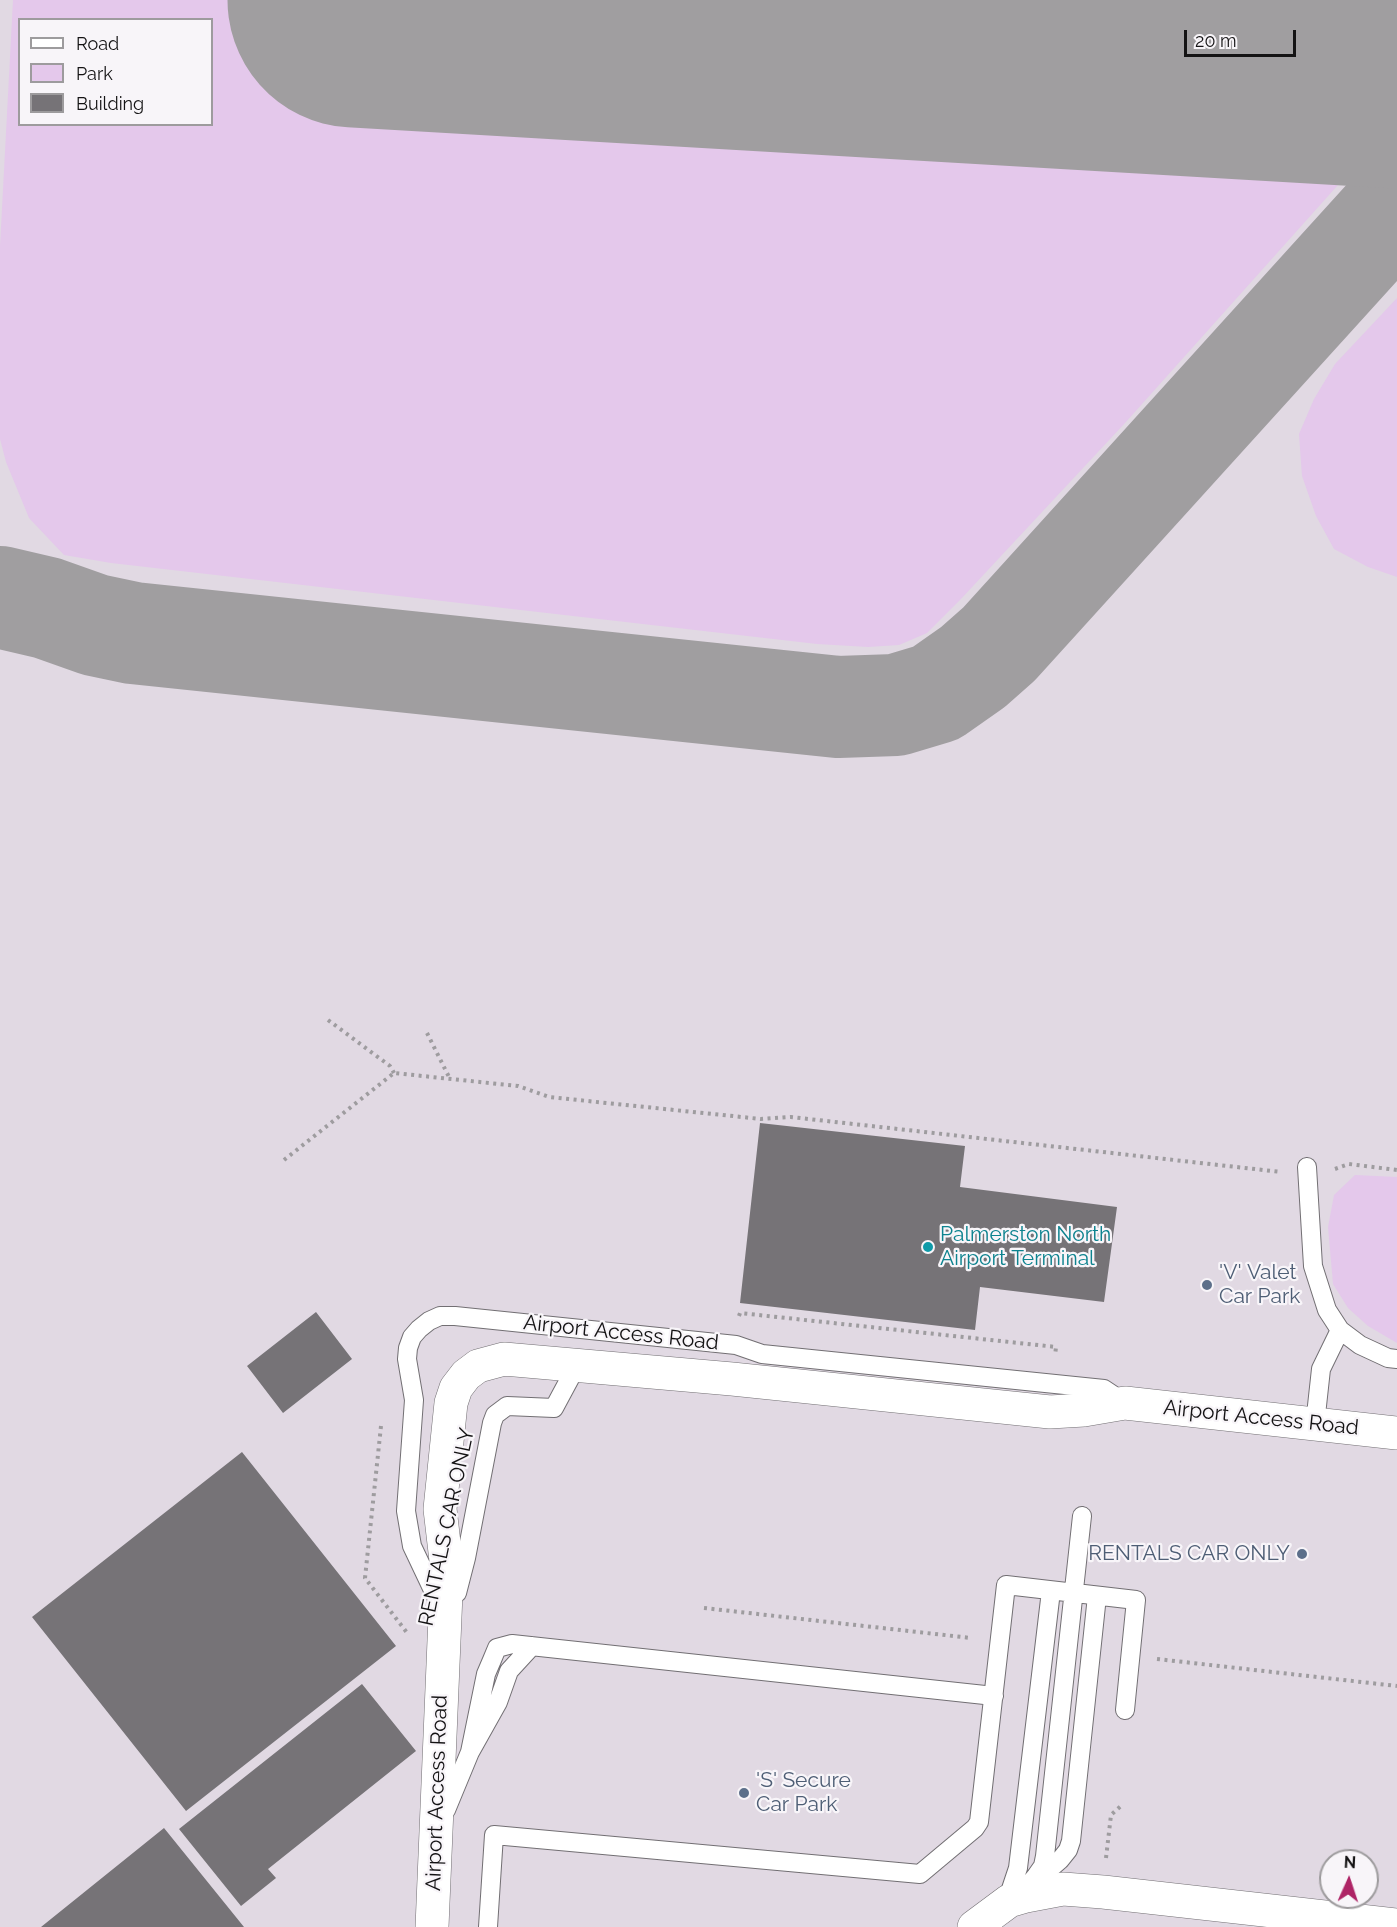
<!DOCTYPE html>
<html>
<head>
<meta charset="utf-8">
<style>
  body { margin:0 }
  #map { position:relative; width:1397px; height:1927px; overflow:hidden; background:#eae7eb; font-family:Raleway,sans-serif }
  canvas { display:block }
  .legend { position:absolute; left:18px; top:18px; width:195px; height:108px; box-sizing:border-box; background:#f8f5f9; border:2px solid #9d9b9d; margin:0; padding:8px 10px; list-style:none; font-size:18px; color:#141314 }
  .legend li { display:flex; align-items:center; gap:12px; height:30px }
  .legend b { width:30px; border:2px solid #9d9b9d }
  .north { position:absolute; left:1319px; top:1849px; width:60px; height:60px; box-sizing:border-box; background:#f8f5f9; border:2px solid #9d9b9d; border-radius:50%; rotate:3deg; font-size:16px; font-weight:700; line-height:24px; text-align:center; color:#141314 }
  .north::after { content:''; display:block; margin:auto; width:21px; height:27px; background:#ae2466; clip-path:polygon(50% 0,100% 100%,50% 72%,0 100%) }
  .scale { position:absolute; left:1184px; top:30px; width:112px; height:27px; box-sizing:border-box; border:3px solid #141314; border-top:0; padding-left:8px; font-size:18px; line-height:21px; white-space:nowrap; color:#141314; -webkit-text-stroke:4px #f8f5f9; paint-order:stroke }
</style>
</head>
<body>
<div id="map">
<canvas width="1397" height="1927"></canvas>
<ul class="legend">
<li><b style="height:8px;background:#fff"></b>Road</li>
<li><b style="height:16px;background:#e4c8eb"></b>Park</li>
<li><b style="height:16px;background:#767377"></b>Building</li>
</ul>
<div class="north">N</div>
<div class="scale">20 m</div>
</div>
<script>
const ctx = document.querySelector('canvas').getContext('2d');
ctx.lineJoin = 'round';
function fill(path, color) { ctx.fillStyle = color; ctx.fill(path, 'evenodd'); }
const toPath = rows => new Path2D(rows.map(r => 'M' + r).join(''));
function strokePath(path, color, width, dash) { ctx.strokeStyle = color; ctx.lineWidth = width; ctx.lineCap = dash ? 'butt' : 'round'; ctx.setLineDash(dash || []); ctx.stroke(path); }
function drawText(font, color, halo, rows, align = 'center') {
  ctx.font = font + ' Raleway,sans-serif'; ctx.lineWidth = 4.5; ctx.setLineDash([]); ctx.textBaseline = 'middle'; ctx.strokeStyle = halo; ctx.fillStyle = color; for (const [text, x, y, turn = 0] of rows) {
    ctx.save(); ctx.translate(x, y); ctx.rotate((+turn || 0) * Math.PI / 180); ctx.textAlign = isNaN(turn) ? turn : align; if (halo) ctx.strokeText(text, 0, 0); ctx.fillText(text, 0, 0); ctx.restore();
  }
}
const built = toPath([
  [0,0,1397,0,1397,1927,0,1927],
  [20,20,212,20,212,124,20,124],
  [1331,1861,1367,1861,1367,1897,1331,1897]
]);
const green = toPath([
  [13,0,1397,0,1397,119,1125,423,960,600,927,633,899,645,868,647,817,644,111,563,64,555,29,518,6,462,0,439,0,246],
  [20,20,212,20,212,124,20,124],
  [1397,298,1397,577,1368,567,1334,549,1316,516,1302,476,1299,434,1314,399,1335,364],
  [1355,1175,1397,1177,1397,1343,1368,1326,1348,1308,1333,1284,1328,1227,1334,1195]
]);
const taxiway = toPath([
  [0,597,47,608,95,625,133,633,838,707,896,705,936,693,973,667,999,644,1397,205]
]);
const runway = toPath([
  [355,0,1397,61]
]);
const building = toPath([
  [760,1123,965,1146,960,1187,1117,1207,1104,1302,980,1287,975,1330,740,1303],
  [316,1312,352,1359,283,1413,247,1366],
  [242,1452,396,1646,186,1811,32,1617],
  [362,1684,416,1751,268,1869,276,1878,241,1906,179,1829],
  [164,1828,244,1927,41,1927]
]);
const path = toPath([
  [328,1020,390,1066,394,1073],
  [427,1033,450,1079],
  [284,1160,394,1073,518,1086,549,1097,761,1119,791,1117,1281,1172],
  [1335,1169,1349,1164,1397,1170],
  [739,1316,740,1313,1056,1347,1055,1356],
  [381,1426,365,1578,408,1634],
  [704,1608,971,1638],
  [1157,1659,1397,1686],
  [1106,1858,1111,1815,1121,1806]
]);
const lane = toPath([
  [1307,1167,1313,1266,1327,1310,1340,1330,1360,1345,1388,1358,1397,1359],
  [1315,1424,1321,1369,1340,1330],
  [457,1593,466,1558,492,1423,495,1415,507,1406,554,1408,576,1367],
  [439,1603,412,1546,406,1511,414,1400,407,1359,408,1348,412,1337,419,1329,429,1321,440,1316,455,1316,736,1345,762,1354,1104,1389,1125,1403],
  [470,1752,486,1674,492,1660,497,1648,512,1644,994,1696],
  [446,1810,470,1752,498,1702,509,1671,532,1646],
  [1038,1879,1060,1860,1068,1850,1071,1841,1097,1596],
  [1018,1895,1026,1888,1036,1876,1043,1866,1045,1856,1082,1516],
  [1003,1901,1010,1892,1018,1868,1051,1591],
  [488,1927,494,1835,920,1874,975,1828,979,1822,1006,1585,1136,1600,1125,1710]
]);
const street = toPath([
  [432,1927,447,1569,440,1509,451,1403,456,1388,466,1375,478,1366,504,1359,732,1379,1050,1412,1084,1410,1125,1403,1397,1433],
  [974,1927,1009,1901,1026,1896,1063,1889,1103,1892,1397,1925]
]);
const markers = [
  [928,1247,6,"#0f9aa8"],
  [1207,1285,6,"#5c6f8a"],
  [1302,1554,6,"#5c6f8a"],
  [744,1793,6,"#5c6f8a"]
];
const cultureNames = [
  ["Palmerston North",940,1235],
  ["Airport Terminal",940,1259]
];
const serviceNames = [
  ["'V' Valet",1219,1273],
  ["Car Park",1219,1297],
  ["RENTALS CAR ONLY",1290,1554,"right"],
  ["'S' Secure",756,1781],
  ["Car Park",756,1805]
];
const streetNames = [
  ["Airport Access Road",621,1333,6],
  ["Airport Access Road",1261,1418,6],
  ["RENTALS CAR ONLY",447,1527,-78],
  ["Airport Access Road",437,1793,-88]
];
fill(built, '#e1d9e3');
fill(green, '#e4c8eb');
strokePath(taxiway, '#a09ea0', 102);
strokePath(runway, '#a09ea0', 255);
fill(building, '#767377');
strokePath(lane, '#726f73', 20);
strokePath(street, '#726f73', 34);
strokePath(path, '#9e9c9f', 4, [3, 4.5]);
strokePath(lane, '#fff', 18);
strokePath(street, '#fff', 33);
for (const [x, y, r, color] of markers) { const dot = new Path2D(); dot.arc(x, y, r, 0, 2 * Math.PI); ctx.fillStyle = color; ctx.fill(dot); strokePath(dot, '#f8f5f9', 2); }
drawText('21px', '#0d838f', '#f8f5f9', cultureNames, 'left');
drawText('21px', '#4e5e75', '#f8f5f9', serviceNames, 'left');
drawText('21px', '#141314', '#f8f5f9', streetNames);
</script>
</body>
</html>
